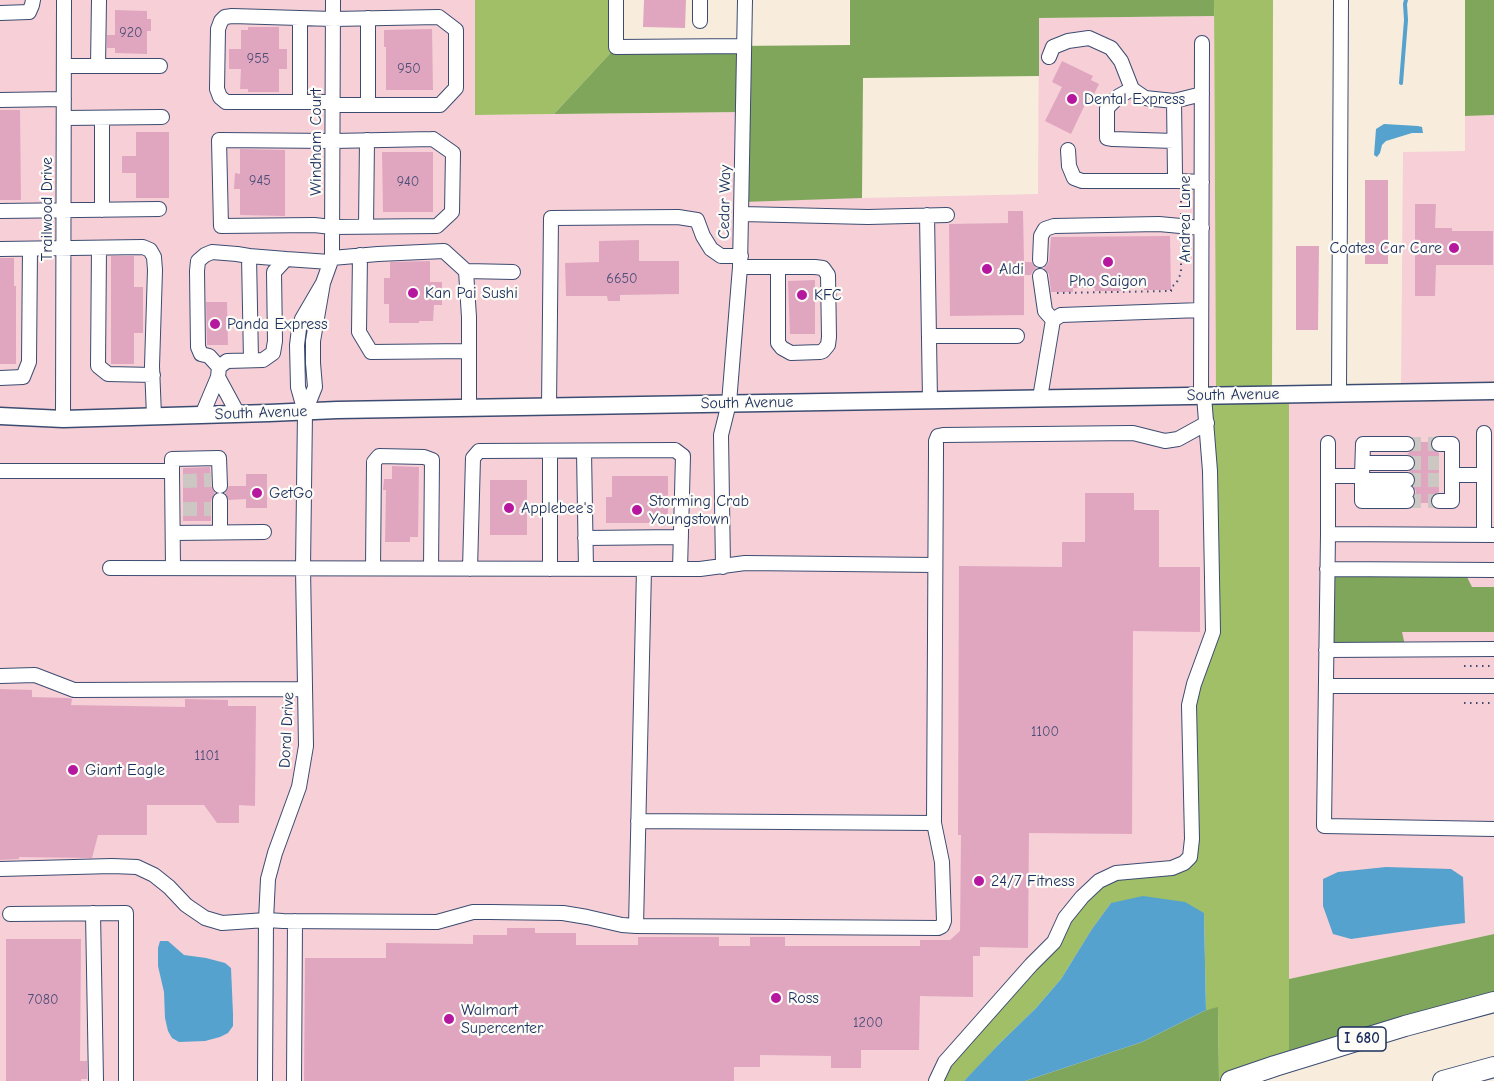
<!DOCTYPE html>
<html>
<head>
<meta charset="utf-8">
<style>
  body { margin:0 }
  canvas { display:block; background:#f8eddc }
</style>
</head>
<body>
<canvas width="1494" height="1081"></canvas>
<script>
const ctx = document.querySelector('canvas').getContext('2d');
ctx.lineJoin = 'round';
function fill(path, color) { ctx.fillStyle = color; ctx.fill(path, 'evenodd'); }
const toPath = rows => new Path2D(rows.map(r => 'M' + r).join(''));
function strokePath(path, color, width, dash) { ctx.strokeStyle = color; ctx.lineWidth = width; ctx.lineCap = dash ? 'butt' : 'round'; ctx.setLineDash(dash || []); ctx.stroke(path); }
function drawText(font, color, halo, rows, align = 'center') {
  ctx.font = font + ' "Comic Neue",sans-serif'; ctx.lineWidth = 4.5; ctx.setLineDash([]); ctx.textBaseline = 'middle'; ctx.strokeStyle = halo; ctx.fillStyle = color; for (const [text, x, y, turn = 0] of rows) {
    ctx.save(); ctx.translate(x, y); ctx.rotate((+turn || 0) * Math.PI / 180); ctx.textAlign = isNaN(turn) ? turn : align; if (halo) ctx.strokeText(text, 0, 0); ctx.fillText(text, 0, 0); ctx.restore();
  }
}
const built = toPath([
  [0,0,475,0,475,115,743,112,854,197,862,198,1038,194,1039,18,1214,16,1216,395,1213,632,1190,857,936,1081,0,1081],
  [1494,115,1494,934,1289,979,1289,394,1401,392,1403,152,1465,151,1465,116]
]);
const green = toPath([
  [475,0,616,0,616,47,554,114,475,115],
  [1214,0,1273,0,1272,394,1289,394,1289,1062,1231,1081,1219,1081,1218,1008,1206,1010,1204,913,1111,903,1092,929,1061,979,1036,1008,1001,1042,975,1070,964,1081,937,1081,1099,881,1172,868,1190,857,1189,705,1213,632,1201,395,1216,395]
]);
const forest = toPath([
  [850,0,1214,0,1214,16,1039,18,1039,76,863,78,862,198,742,202,743,112,554,114,616,47,850,45],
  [1465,0,1494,0,1494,115,1465,116],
  [1327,569,1463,569,1472,587,1494,587,1494,632,1402,632,1406,650,1326,650],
  [1494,934,1494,1002,1289,1062,1289,979],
  [1218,1007,1219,1081,1025,1081,1142,1042,1206,1010]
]);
const water = toPath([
  [1384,124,1418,126,1422,127,1423,133,1412,133,1386,141,1382,145,1380,153,1377,157,1374,155,1376,129],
  [1386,867,1451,869,1463,877,1465,923,1441,926,1351,939,1333,934,1323,906,1323,879,1338,872],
  [1143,896,1185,902,1204,913,1206,1010,1142,1042,1025,1081,964,1081,1001,1042,1036,1008,1061,979,1092,929,1111,903],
  [160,941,168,941,184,955,206,958,225,963,231,968,233,1014,233,1026,228,1033,220,1037,205,1041,179,1042,172,1038,168,1031,165,1018,164,992,158,966,158,948]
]);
const stream = toPath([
  [1401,83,1406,20,1405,4,1406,0]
]);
const building = toPath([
  [644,0,686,0,685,28,643,27],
  [115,10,147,11,147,19,151,19,151,31,147,31,147,54,115,53,115,48,107,48,107,35,115,35],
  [248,27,279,27,279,49,287,49,287,69,279,69,279,92,248,92,248,89,240,89,241,69,229,69,229,49,241,49,241,30,248,30],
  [432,29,433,90,386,90,386,47,384,47,384,30],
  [1062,61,1093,76,1091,80,1099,84,1092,98,1089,96,1071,134,1045,121,1062,87,1052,82],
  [0,110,20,110,21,200,0,200],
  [136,132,169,132,169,198,136,198,136,173,122,173,122,156,136,156],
  [240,149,285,150,285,216,240,215,240,189,234,189,235,173,240,174],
  [382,152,433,152,433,212,383,212],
  [1365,180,1388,180,1388,264,1365,264],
  [1415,204,1436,204,1435,228,1452,228,1452,231,1493,231,1493,265,1436,265,1435,296,1415,296],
  [1008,211,1023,211,1024,262,1031,262,1036,268,1032,272,1031,275,1024,275,1024,315,950,316,949,224,1008,223],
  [1170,236,1171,290,1144,290,1144,286,1122,286,1122,291,1095,291,1095,288,1073,288,1073,292,1051,292,1049,274,1044,268,1047,265,1049,261,1051,237],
  [639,240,639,261,679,261,679,294,620,295,620,301,608,301,607,296,566,296,565,263,599,262,599,241],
  [1296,246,1319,246,1318,330,1296,330],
  [111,256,134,256,134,287,143,287,143,333,134,333,134,364,111,364],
  [0,258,14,258,14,286,16,286,16,364,0,364],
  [430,261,430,282,442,282,442,305,434,305,433,321,419,321,419,323,389,323,389,304,384,304,384,278,390,278,390,262],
  [815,280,815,334,790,334,788,281],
  [206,302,227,302,228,345,207,345],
  [1415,442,1431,442,1432,449,1439,453,1439,492,1432,496,1430,503,1416,503,1415,496,1416,491,1413,486,1416,479,1414,475,1409,471,1414,468,1416,462,1412,456,1407,454,1414,449],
  [392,466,419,467,418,537,410,537,410,542,385,542,386,490,383,490,384,479,392,479],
  [210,467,211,486,215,493,211,500,211,521,183,521,183,468],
  [246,474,267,474,267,508,246,508,246,499,229,500,225,493,229,486,246,486],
  [612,476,668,476,668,523,606,523,606,497,612,497],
  [490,480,527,480,527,535,490,535],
  [1085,493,1134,493,1134,510,1159,510,1159,567,1200,567,1200,632,1133,631,1132,834,1029,833,1028,948,980,947,980,956,973,956,973,997,920,996,919,1050,861,1050,861,1068,831,1068,831,1056,760,1055,760,1067,734,1067,734,1081,304,1081,305,958,386,958,386,943,473,944,473,935,507,935,507,928,535,928,535,933,576,933,576,945,638,945,638,937,719,937,719,946,750,946,750,937,785,937,785,946,920,946,920,940,950,940,960,931,961,835,958,835,959,566,1062,567,1062,542,1085,542],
  [0,689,32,690,32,697,69,698,72,699,71,705,185,707,185,699,228,700,228,706,256,706,255,806,239,805,239,823,217,823,204,805,147,805,147,835,98,835,92,858,19,857,19,859,0,860],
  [6,939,81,939,80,1061,87,1061,87,1079,81,1079,81,1081,6,1081]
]);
const minorTunnel = toPath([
  [1407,444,1439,444],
  [1407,463,1439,463],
  [1407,480,1439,480],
  [183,481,211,480],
  [1407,501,1439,501],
  [183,509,211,509]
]);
const path = toPath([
  [1181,195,1181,214],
  [1057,293,1171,291,1171,287,1176,284,1181,273,1181,240],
  [1464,666,1494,666],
  [1464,703,1494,703]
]);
const minor = toPath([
  [616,0,616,47,744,46],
  [0,13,29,12,32,5,33,0],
  [368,18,368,105],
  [700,21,700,0],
  [1049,57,1053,47,1068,41,1089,38,1111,48,1121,61,1132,89,1145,98,1174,101,1202,94],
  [64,66,160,66],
  [98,66,99,0],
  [1132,89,1119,96,1107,108,1107,138,1113,139,1174,141],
  [0,100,64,99],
  [1174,101,1175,175,1177,181,1202,182],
  [300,102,300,18],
  [333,102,226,102,220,97,217,89,218,29,221,21,225,17,232,16,333,19,439,17,456,30,456,88,440,105,333,105],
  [64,118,162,117],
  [433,139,453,153,452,212,437,226,332,227,314,225,221,226,219,140,333,141,433,139],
  [1068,150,1069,166,1074,178,1082,181,1177,181],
  [102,210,102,118],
  [0,211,159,209],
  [742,214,868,217,947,215],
  [927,215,930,400],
  [366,226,367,140],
  [99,248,98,366,108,374,153,375],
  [0,249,143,247,150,250,154,257,155,270,152,366,154,416],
  [360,255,359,332,371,352,469,351],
  [332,258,378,254,444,251,466,271,469,317,469,408],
  [1040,260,1041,236,1045,229,1054,226,1159,224,1202,228],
  [740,267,815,267,823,268,828,275,829,337,828,345,823,351,820,352,791,353,782,348,778,343,778,268],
  [466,271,513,272],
  [1040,276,1045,311,1053,320],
  [929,336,1017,336],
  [251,360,249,256,286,259],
  [219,367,209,356,201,354,198,347,197,271,198,261,205,255,212,252,237,254,249,256],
  [218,377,219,367,227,361,263,360,273,353,275,341,274,272,286,259,330,262],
  [0,378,23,377,29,362,30,249],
  [1339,393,1341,0],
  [1201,395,1202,43],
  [1040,398,1053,320,1061,315,1201,310],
  [549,407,551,218,678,217,697,220,703,236,711,249,721,256,741,256],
  [305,412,315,387,313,363,313,341,323,283,332,258,332,247,333,0],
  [202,415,218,377,238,414],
  [63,419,64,0],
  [1484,433,1484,535],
  [1328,443,1328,534,1324,826,1494,829],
  [1439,444,1452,444,1452,501,1439,501],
  [584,451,586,569],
  [1363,463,1407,463],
  [0,471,172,471,173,568],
  [172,471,172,459,219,458,220,486],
  [1452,475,1484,475],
  [1328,476,1362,476,1362,501,1407,501],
  [1362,476,1363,444,1407,444],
  [1362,480,1407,480],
  [1362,492,1407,492],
  [220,500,220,532],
  [173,533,264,532],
  [1328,534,1494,535],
  [585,538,681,537],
  [723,567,721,435,729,403,740,267,745,0],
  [110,568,700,569,745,563,935,565],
  [373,568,374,462,379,456,424,457,432,460,431,568],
  [470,569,473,458,479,451,675,450,683,456,680,569],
  [550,569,550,451],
  [1327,569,1494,570],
  [1326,650,1494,649],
  [0,676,35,675,74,690,305,689],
  [1326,686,1494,686],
  [638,821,934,823],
  [0,869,112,866,137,867,154,875,169,887,186,905,205,918,222,923,266,920,283,921,437,922,473,912,490,912,563,913,587,917,622,925,636,926,938,928,942,926,944,921,942,862,934,823,936,452,936,441,938,436,943,435,1133,433,1165,441,1178,439,1207,423],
  [93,913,96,1081],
  [10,914,126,913,126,1081],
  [636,926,644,569],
  [265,1081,266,920,268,879,275,853,299,787,306,746,303,568,305,412,298,387,297,345,299,329,302,319,323,283],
  [294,1081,295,921],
  [936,1081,945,1062,1031,965,1054,942,1065,918,1082,897,1099,881,1116,873,1172,868,1184,863,1190,857,1192,839,1189,705,1194,684,1213,632,1210,471,1204,396]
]);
const major = toPath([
  [0,416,63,419,269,413,337,410,1494,391]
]);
const highway = toPath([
  [1231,1081,1275,1066,1405,1026,1494,1002],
  [1443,1081,1494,1067]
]);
const markers = [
  [1072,99,6,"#b5179e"],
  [1454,248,6,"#b5179e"],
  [1108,262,6,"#b5179e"],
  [987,269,6,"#b5179e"],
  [413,293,6,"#b5179e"],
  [802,295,6,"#b5179e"],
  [215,324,6,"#b5179e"],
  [257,493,6,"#b5179e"],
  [509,508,6,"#b5179e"],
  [637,510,6,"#b5179e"],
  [73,770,6,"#b5179e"],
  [979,881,6,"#b5179e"],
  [776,998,6,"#b5179e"],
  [449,1019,6,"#b5179e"]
];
const numberNames = [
  ["920",131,33],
  ["955",258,59],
  ["950",409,69],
  ["945",260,181],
  ["940",408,182],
  ["6650",622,279],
  ["1100",1045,732],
  ["1101",207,756],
  ["7080",43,1000],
  ["1200",868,1023]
];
const shields = [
  [1362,1039,48]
];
const shieldNames = [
  ["I 680",1362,1039]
];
const poiNames = [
  ["Dental Express",1084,99],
  ["Coates Car Care",1442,248,"right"],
  ["Aldi",999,269],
  ["Pho Saigon",1108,281,"center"],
  ["Kan Pai Sushi",425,293],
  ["KFC",814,295],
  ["Panda Express",227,324],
  ["GetGo",269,493],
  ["Storming Crab",649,501],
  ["Youngstown",649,519],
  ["Applebee's",521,508],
  ["Giant Eagle",85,770],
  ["24/7 Fitness",991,881],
  ["Ross",788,998],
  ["Walmart",461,1010],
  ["Supercenter",461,1028]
];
const streetNames = [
  ["Windham Court",316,142,-90],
  ["Cedar Way",725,202,-89],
  ["Trailwood Drive",47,209,-90],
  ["Andrea Lane",1185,219,-90],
  ["South Avenue",1233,395,-1],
  ["South Avenue",747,403,-1],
  ["South Avenue",261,413,-2],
  ["Doral Drive",287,730,-87]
];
fill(built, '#f6cfd7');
fill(green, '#a0bf67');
fill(forest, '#80a65c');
fill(water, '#55a2ce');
strokePath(stream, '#55a2ce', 4);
fill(building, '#e0a6c0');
strokePath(minorTunnel, '#ccc7c3', 14, [14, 7]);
strokePath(minor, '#3c4c71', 16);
strokePath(major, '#3c4c71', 19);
strokePath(highway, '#3c4c71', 22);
strokePath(path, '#3c4c71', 2, [1.5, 4.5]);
strokePath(minor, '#fff', 14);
strokePath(major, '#fff', 16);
strokePath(highway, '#fff', 20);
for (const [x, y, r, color] of markers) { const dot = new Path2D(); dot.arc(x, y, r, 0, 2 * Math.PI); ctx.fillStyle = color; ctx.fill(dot); strokePath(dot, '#fdfcf7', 2); }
drawText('14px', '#4c4d76', null, numberNames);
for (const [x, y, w] of shields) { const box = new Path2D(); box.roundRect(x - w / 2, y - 12, w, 24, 4.5); ctx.fillStyle = '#fdfcf7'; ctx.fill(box); strokePath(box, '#1b2f5e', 1.5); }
drawText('bold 15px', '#1b2f5e', null, shieldNames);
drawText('16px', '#1b2f5e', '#fdfcf7', poiNames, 'left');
drawText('16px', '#1b2f5e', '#fdfcf7', streetNames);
</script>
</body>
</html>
